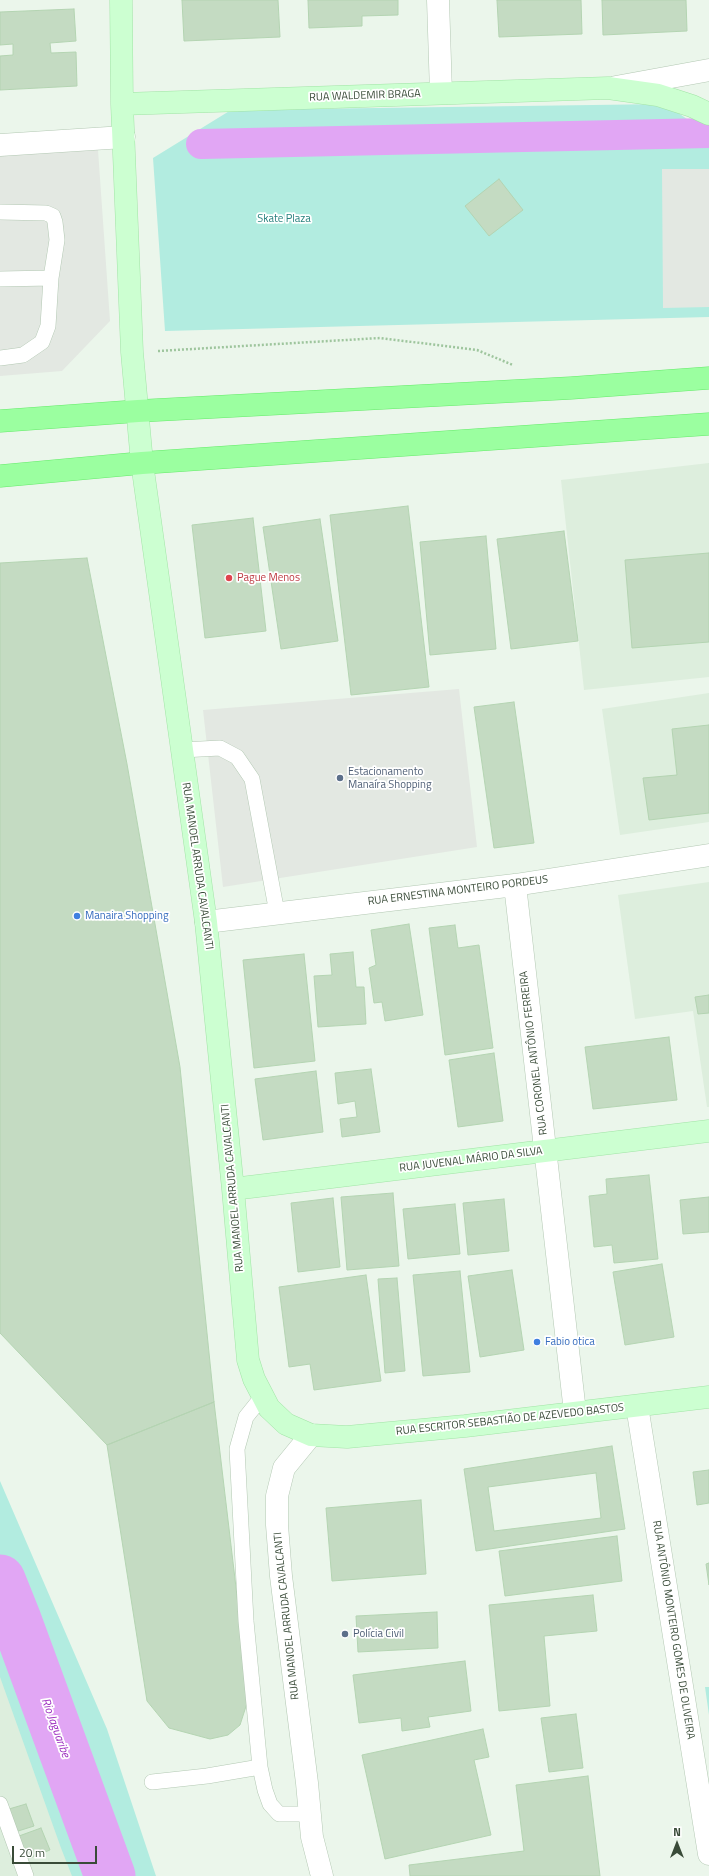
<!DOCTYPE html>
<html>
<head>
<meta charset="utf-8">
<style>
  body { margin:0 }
  #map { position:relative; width:709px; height:1876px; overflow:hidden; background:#ebf6eb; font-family:"Titillium Web",sans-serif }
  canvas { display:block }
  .north { position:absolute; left:657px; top:1824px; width:40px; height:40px; -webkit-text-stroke:3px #fff; paint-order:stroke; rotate:0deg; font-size:11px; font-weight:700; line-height:16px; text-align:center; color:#394b38 }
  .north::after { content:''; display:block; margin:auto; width:14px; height:18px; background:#394b38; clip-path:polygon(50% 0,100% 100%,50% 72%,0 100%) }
  .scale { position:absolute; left:12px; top:1846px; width:85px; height:18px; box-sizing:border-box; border:2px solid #394b38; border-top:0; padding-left:5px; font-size:12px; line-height:14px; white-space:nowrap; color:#394b38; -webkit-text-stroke:3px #fff; paint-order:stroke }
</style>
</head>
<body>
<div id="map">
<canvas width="709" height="1876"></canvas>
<div class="north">N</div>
<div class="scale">20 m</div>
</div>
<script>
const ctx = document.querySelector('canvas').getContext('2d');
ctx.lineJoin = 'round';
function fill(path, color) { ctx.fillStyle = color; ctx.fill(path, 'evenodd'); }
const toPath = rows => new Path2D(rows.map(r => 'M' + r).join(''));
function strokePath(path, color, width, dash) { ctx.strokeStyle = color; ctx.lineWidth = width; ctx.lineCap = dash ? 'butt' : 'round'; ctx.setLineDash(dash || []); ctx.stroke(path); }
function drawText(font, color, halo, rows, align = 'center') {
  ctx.font = font + ' "Titillium Web",sans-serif'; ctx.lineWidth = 3.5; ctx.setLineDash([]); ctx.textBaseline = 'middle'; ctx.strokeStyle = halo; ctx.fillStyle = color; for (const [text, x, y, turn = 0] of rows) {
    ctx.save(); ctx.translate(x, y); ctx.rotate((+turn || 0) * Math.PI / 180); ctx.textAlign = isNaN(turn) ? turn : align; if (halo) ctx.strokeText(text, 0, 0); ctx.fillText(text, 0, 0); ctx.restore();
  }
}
const residential = toPath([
  [709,463,709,677,584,690,561,480],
  [709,693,709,822,620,835,602,709],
  [709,882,709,1107,707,1107,693,1011,635,1019,618,895],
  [0,1584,145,1876,0,1876]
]);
const green = toPath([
  [665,104,709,134,709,317,165,331,153,158,231,110],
  [0,1481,107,1729,156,1876,72,1876,61,1848,0,1677],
  [705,1687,709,1687,709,1715]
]);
const parking = toPath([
  [98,150,110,321,62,371,0,376,0,155],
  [662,169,709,169,709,307,663,308],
  [459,689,477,847,223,887,203,710]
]);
const canal = toPath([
  [201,144,709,133]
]);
const river = toPath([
  [0,1580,16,1620,110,1876]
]);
const building = toPath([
  [182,0,278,0,280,37,184,41,182,0],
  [308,0,398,0,398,15,362,16,362,26,309,28,308,0],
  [497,0,581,0,582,34,499,37,497,0],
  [602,0,686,0,687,31,603,35,602,0],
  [74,9,76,41,50,43,51,53,76,52,77,86,0,90,0,56,13,55,13,44,0,45,0,12,74,9],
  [499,179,523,210,489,236,465,206,499,179],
  [408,506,429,687,351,695,330,515,408,506],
  [253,518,266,631,205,638,192,525,253,518],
  [320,519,338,641,281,649,263,527,320,519],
  [564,531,578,641,511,649,497,539,564,531],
  [486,536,496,649,430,655,420,542,486,536],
  [709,553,709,642,632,648,625,560,709,553],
  [87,558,127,764,180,1067,214,1402,107,1445,0,1333,0,563,87,558],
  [514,702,534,843,494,848,474,707,514,702],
  [709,725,709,813,649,820,643,778,677,775,672,729,709,725],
  [409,924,423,1015,385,1021,382,1002,374,1003,369,968,376,965,371,930,409,924],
  [455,925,458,948,479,945,493,1048,445,1055,429,928,455,925],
  [353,952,356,987,364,987,366,1024,318,1027,314,976,332,975,330,954,353,952],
  [304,954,315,1061,254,1068,243,960,304,954],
  [709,995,709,1013,698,1014,695,997,709,995],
  [669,1037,677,1100,593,1109,585,1047,669,1037],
  [494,1053,503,1121,458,1127,449,1060,494,1053],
  [371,1069,380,1132,342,1137,340,1119,357,1117,355,1101,338,1104,335,1073,371,1069],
  [316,1071,323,1132,263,1140,255,1079,316,1071],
  [649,1175,658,1259,614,1263,612,1245,594,1247,589,1196,607,1194,606,1179,649,1175],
  [393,1193,399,1266,347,1270,341,1197,393,1193],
  [709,1197,709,1232,683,1234,680,1200,709,1197],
  [333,1198,340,1267,298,1272,291,1203,333,1198],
  [504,1199,509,1251,468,1255,463,1203,504,1199],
  [455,1204,460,1254,408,1259,403,1209,455,1204],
  [662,1264,674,1337,625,1345,613,1272,662,1264],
  [512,1270,524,1350,480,1357,468,1276,512,1270],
  [460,1271,470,1372,423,1376,413,1275,460,1271],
  [366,1275,381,1381,314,1390,310,1364,289,1367,279,1287,366,1275],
  [397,1278,405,1371,385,1373,378,1279,397,1278],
  [214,1402,249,1697,240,1725,228,1735,210,1739,169,1728,147,1701,107,1445,214,1402],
  [612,1446,625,1529,476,1551,464,1469,612,1446],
  [709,1470,709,1503,697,1505,693,1472,709,1470],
  [596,1473,601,1518,494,1531,488,1487,596,1473],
  [421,1500,426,1574,332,1581,326,1508,421,1500],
  [617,1536,622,1581,505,1596,499,1551,617,1536],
  [709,1563,709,1585,706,1564,709,1563],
  [593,1595,597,1631,544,1636,550,1706,499,1711,489,1605,593,1595],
  [437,1612,438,1648,358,1652,356,1616,437,1612],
  [465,1661,471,1711,428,1717,430,1727,402,1731,401,1718,359,1723,353,1675,465,1661],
  [576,1714,583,1768,549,1772,541,1718,576,1714],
  [483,1729,489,1757,474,1760,491,1835,385,1859,362,1755,483,1729],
  [588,1776,600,1876,410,1876,409,1865,524,1851,516,1785,588,1776],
  [26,1804,34,1826,15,1832,9,1809,26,1804],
  [41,1828,50,1850,27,1859,19,1836,41,1828]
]);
const path = toPath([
  [158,351,380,338,477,350,513,365]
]);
const lane = toPath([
  [0,212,46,213,53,216,55,222,57,240,51,278,0,279],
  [0,358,23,355,42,342,48,326,51,278],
  [182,750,220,748,237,757,252,779,277,913],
  [262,1397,246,1417,237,1449,246,1621,260,1767,265,1790,270,1804,279,1814,310,1814],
  [152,1782,207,1776,260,1767],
  [0,1804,26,1876]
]);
const street = toPath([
  [438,0,441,93],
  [616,87,709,70],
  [0,145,124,137],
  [515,885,575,1412],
  [206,922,515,885,709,855],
  [637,1406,709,1854],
  [311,1435,284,1468,277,1496,277,1525,281,1576,307,1783,312,1837,322,1876]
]);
const secondary = toPath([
  [121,0,122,104,132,352,142,463,206,922,233,1189,248,1360,254,1379,269,1408,286,1424,311,1435,347,1437,465,1426,709,1397],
  [122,104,608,88,658,95,692,106,709,114],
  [233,1189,709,1131]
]);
const primary = toPath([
  [0,421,138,411,571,388,709,378],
  [0,476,142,463,709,424]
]);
const markers = [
  [229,578,4,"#e0444e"],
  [340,778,4,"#5c6f8a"],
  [77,916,4,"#3f7fe0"],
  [537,1342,4,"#3f7fe0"],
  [345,1634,4,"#5c6f8a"]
];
const streetNames = [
  ["RUA WALDEMIR BRAGA",365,96,-2],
  ["RUA MANOEL ARRUDA CAVALCANTI",197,866,82],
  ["RUA ERNESTINA MONTEIRO PORDEUS",458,891,-7],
  ["RUA CORONEL ANTÔNIO FERREIRA",534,1053,-97],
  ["RUA JUVENAL MÁRIO DA SILVA",471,1160,-7],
  ["RUA MANOEL ARRUDA CAVALCANTI",233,1188,-95],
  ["RUA ESCRITOR SEBASTIÃO DE AZEVEDO BASTOS",510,1420,-6],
  ["RUA MANOEL ARRUDA CAVALCANTI",287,1616,-96],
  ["RUA ANTÔNIO MONTEIRO GOMES DE OLIVEIRA",673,1630,81]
];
const parkNames = [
  ["Skate Plaza",284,219]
];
const healthNames = [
  ["Pague Menos",237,578]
];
const serviceNames = [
  ["Estacionamento",348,772],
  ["Manaíra Shopping",348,785],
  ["Polícia Civil",353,1634]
];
const shopNames = [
  ["Manaira Shopping",85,916],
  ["Fabio otica",545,1342]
];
const waterNames = [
  ["Rio Jaguaribe",55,1728,70]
];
fill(residential, '#ded');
fill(green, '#b2ece0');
fill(parking, '#e3e8e2');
strokePath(canal, '#e1a6f4', 30);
strokePath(river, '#e1a6f4', 51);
fill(building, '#c4dbc2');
strokePath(building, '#b4d4b2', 1);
strokePath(lane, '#b3c8b3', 16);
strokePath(street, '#b3c8b3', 23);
strokePath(secondary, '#a1e4a6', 23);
strokePath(primary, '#65ea6a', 23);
strokePath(path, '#9ec59d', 2.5, [2, 2]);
strokePath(lane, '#fff', 15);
strokePath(street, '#fff', 22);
strokePath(secondary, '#ccffd1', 22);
strokePath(primary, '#9bffa0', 22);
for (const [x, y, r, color] of markers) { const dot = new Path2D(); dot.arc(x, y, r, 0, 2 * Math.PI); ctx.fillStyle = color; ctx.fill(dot); strokePath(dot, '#fff', 1.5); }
drawText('11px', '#394b38', '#fff', streetNames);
drawText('11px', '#27817d', '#fff', parkNames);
drawText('11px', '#be3a42', '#fff', healthNames, 'left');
drawText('11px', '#4e5e75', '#fff', serviceNames, 'left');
drawText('11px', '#366cbe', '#fff', shopNames, 'left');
drawText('italic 12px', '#9b2abe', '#fff', waterNames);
</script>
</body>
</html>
